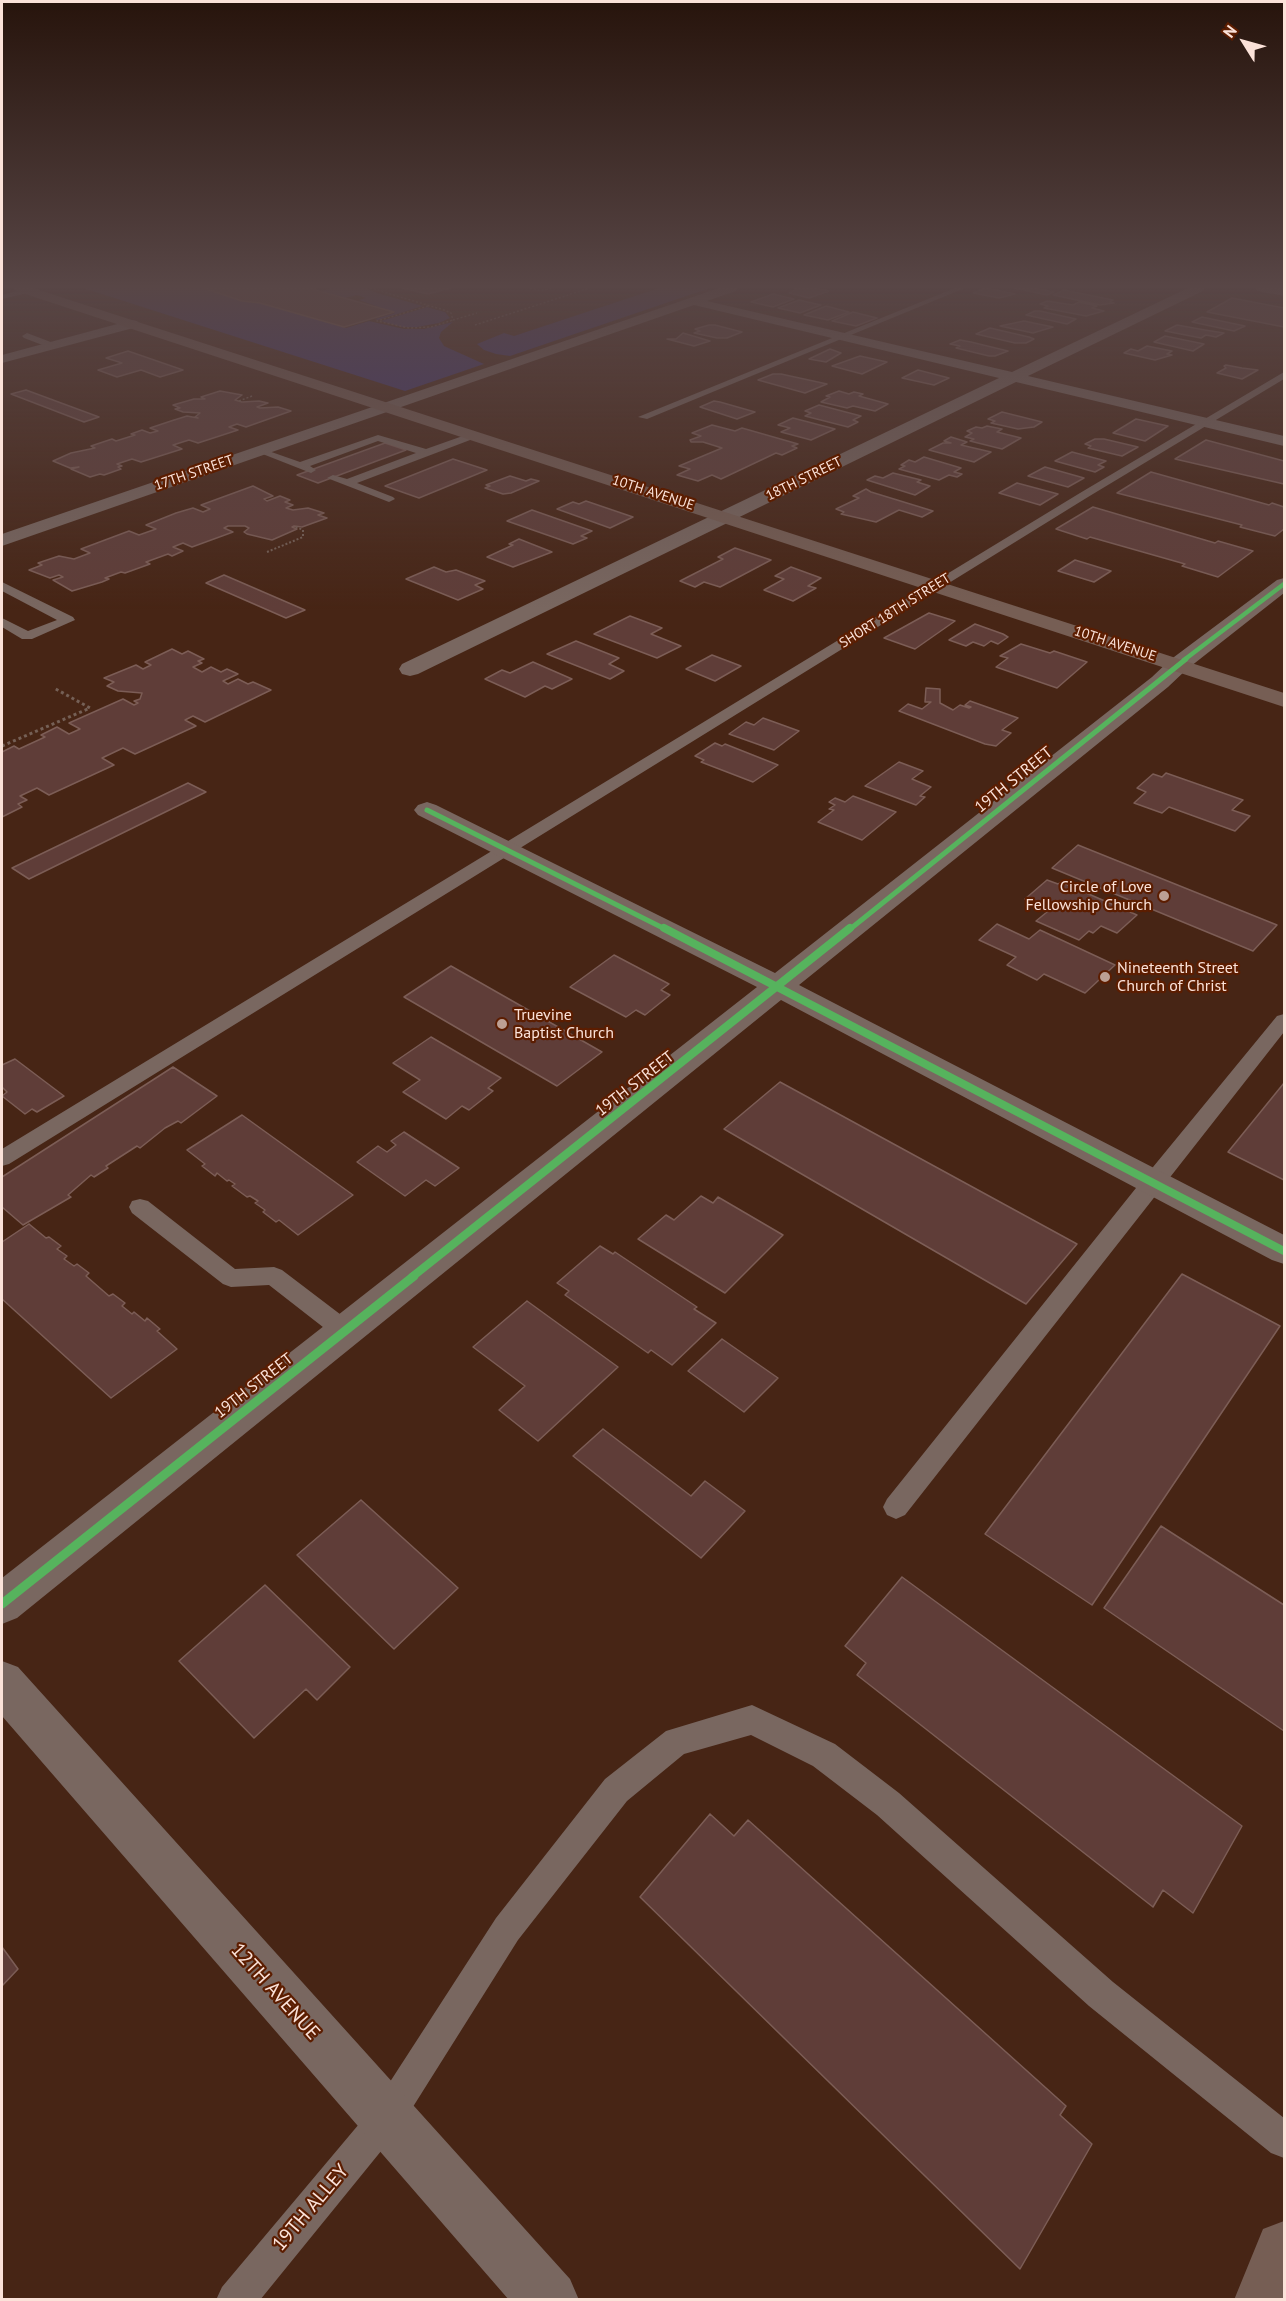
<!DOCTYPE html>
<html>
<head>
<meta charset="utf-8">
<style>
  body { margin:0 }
  #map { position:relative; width:1286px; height:2301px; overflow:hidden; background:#472515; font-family:"PT Sans",sans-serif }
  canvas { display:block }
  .frame { position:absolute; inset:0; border:3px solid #fbe2d9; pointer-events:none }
  .north { position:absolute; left:1214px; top:12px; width:60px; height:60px; -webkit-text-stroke:4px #5c1d00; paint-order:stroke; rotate:307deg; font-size:16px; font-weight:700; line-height:24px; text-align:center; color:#fbe2d9 }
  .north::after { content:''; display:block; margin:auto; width:21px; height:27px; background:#fbe2d9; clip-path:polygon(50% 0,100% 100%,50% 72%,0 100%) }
</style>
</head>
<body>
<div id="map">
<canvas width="1286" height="2301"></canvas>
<div class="frame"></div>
<div class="north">N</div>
</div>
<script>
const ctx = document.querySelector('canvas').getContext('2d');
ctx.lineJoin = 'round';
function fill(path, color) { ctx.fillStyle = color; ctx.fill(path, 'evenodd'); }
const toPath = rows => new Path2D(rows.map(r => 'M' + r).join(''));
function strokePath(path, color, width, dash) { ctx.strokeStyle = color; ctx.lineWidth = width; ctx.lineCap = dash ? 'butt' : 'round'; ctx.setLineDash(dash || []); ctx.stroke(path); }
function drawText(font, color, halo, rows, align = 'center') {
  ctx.font = font + ' "PT Sans",sans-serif'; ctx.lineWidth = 4.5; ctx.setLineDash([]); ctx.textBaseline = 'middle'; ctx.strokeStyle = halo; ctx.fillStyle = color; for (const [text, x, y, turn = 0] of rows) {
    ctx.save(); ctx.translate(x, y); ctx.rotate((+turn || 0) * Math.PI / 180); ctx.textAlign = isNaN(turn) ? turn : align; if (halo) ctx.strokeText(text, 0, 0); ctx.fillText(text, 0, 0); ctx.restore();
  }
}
const green = toPath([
  [83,288,204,288,242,301,260,303,346,328,369,321,404,329,424,329,453,322,441,332,439,338,444,346,484,364,405,391],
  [328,288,366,288,377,293,423,306,378,320,375,319,395,313,359,300,366,298,357,295,345,298,321,291,330,289],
  [659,288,710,288,510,356,496,354,484,350,477,344,504,333,514,336],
  [427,307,445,312,450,318,439,323,417,327,402,327,381,321]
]);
const building = toPath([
  [204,288,316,288,312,289,394,312,344,327,260,303,242,301,204,288],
  [402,288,451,288,428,294,402,288],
  [794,288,815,288,829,291,809,298,789,293,797,289,794,288],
  [986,288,1011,293,1015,294,999,298,973,293,986,288],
  [1014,288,1034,288,1054,292,1047,295,1014,288],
  [1064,290,1113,300,1110,302,1114,303,1100,305,1053,295,1064,290],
  [773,294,794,299,773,307,751,302,773,294],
  [1232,298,1284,308,1284,327,1207,312,1232,298],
  [799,300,821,305,800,313,778,308,799,300],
  [1047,301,1073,305,1079,302,1097,306,1092,308,1104,311,1086,316,1044,308,1048,306,1040,304,1047,301],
  [826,306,849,312,828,320,804,315,826,306],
  [1035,311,1040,311,1076,319,1067,324,1026,315,1035,311],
  [853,312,877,318,856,326,832,321,853,312],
  [1202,317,1245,326,1234,331,1192,322,1202,317],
  [1024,321,1053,327,1033,333,1000,326,1024,321],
  [709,325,715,325,742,332,727,338,717,338,694,333,700,331,695,329,709,325],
  [1177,325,1205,330,1224,333,1216,337,1206,335,1201,338,1165,331,1177,325],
  [990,328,1029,337,1034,339,1026,343,1015,343,976,334,990,328],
  [683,333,710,341,694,346,667,339,676,339,683,333],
  [1165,336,1204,344,1193,351,1154,342,1165,336],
  [960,340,971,342,1008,351,995,356,989,356,956,348,960,346,950,344,960,340],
  [1147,346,1172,351,1167,354,1172,355,1155,360,1124,353,1131,349,1138,351,1147,346],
  [830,349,841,353,826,362,809,359,830,349],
  [128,351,183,370,160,377,141,370,117,377,98,370,122,363,106,358,128,351],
  [860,356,887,362,862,374,832,366,860,356],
  [1226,365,1242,368,1258,370,1242,379,1217,373,1226,368,1224,366,1226,365],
  [918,370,949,378,934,385,902,378,918,370],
  [773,374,781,374,827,384,805,393,758,380,773,374],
  [26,390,99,417,84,422,11,394,26,390],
  [220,391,242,395,235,400,242,402,259,401,268,403,257,407,260,408,278,407,291,411,246,427,237,424,229,427,238,430,198,443,189,440,173,445,182,449,141,462,132,459,117,464,122,466,118,467,121,469,104,475,100,474,90,477,71,469,79,467,70,468,53,461,71,453,95,448,91,446,112,439,116,441,135,435,131,434,142,430,150,433,158,431,150,428,171,421,187,416,198,418,195,417,200,413,183,412,175,409,180,408,173,405,194,399,205,399,201,397,220,391],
  [839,391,849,394,854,392,863,394,859,396,888,404,875,411,853,406,847,408,821,402,830,397,826,396,839,391],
  [714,401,720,402,755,412,737,419,700,407,714,401],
  [819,405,861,416,853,420,858,422,848,427,805,416,811,413,805,411,819,405],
  [1002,412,1042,422,1034,427,1018,429,991,423,995,421,988,419,1002,412],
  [793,418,835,429,811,440,781,432,790,428,778,425,793,418],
  [1136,419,1168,426,1145,441,1113,433,1136,419],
  [712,425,735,431,742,428,798,444,792,446,797,448,782,455,776,453,721,479,712,475,698,481,677,475,690,469,679,466,722,448,703,442,691,442,690,440,701,436,692,433,712,425],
  [987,426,1002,429,997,432,1021,438,1002,449,970,441,974,439,965,437,972,433,967,431,976,427,982,428,987,426],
  [951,437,967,442,961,445,991,452,974,462,929,450,943,443,951,443,944,441,951,437],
  [1095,439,1104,439,1138,447,1122,456,1088,448,1091,446,1085,444,1095,439],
  [1206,440,1284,461,1284,484,1175,459,1206,440],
  [385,443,406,450,318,483,297,475,385,443],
  [1072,452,1106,461,1098,465,1104,467,1095,472,1055,461,1072,452],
  [924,457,961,468,954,472,962,474,957,477,949,475,939,480,899,469,905,466,901,465,909,460,915,462,924,457],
  [453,459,487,470,419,498,385,486,453,459],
  [1045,467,1084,478,1068,487,1028,476,1045,467],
  [1151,472,1269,505,1272,503,1284,507,1284,529,1275,536,1240,527,1242,525,1117,493,1151,472],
  [893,473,921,480,917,482,930,486,915,495,867,480,875,476,883,478,893,473],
  [510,476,526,481,531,479,539,481,511,493,503,494,485,488,490,486,486,485,510,476],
  [1017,483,1058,494,1040,505,999,493,1017,483],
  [253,486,273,496,264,499,267,501,280,496,290,500,285,502,293,505,286,508,293,510,308,508,324,513,318,515,327,518,302,527,294,526,292,527,297,529,272,540,247,534,244,532,249,528,245,526,228,526,224,528,233,532,192,547,183,543,173,547,183,551,172,556,168,554,146,562,150,564,125,573,121,572,105,578,109,579,102,582,72,591,53,580,63,577,59,575,50,578,29,570,42,565,38,563,59,556,74,559,90,553,81,549,129,531,139,535,156,529,146,525,176,513,193,508,203,512,210,509,201,505,253,486],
  [866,489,871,492,933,511,922,517,899,510,876,522,841,514,844,512,836,509,859,498,853,496,866,489],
  [586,501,633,517,610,528,557,509,573,502,579,504,586,501],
  [1093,507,1215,543,1218,541,1253,551,1218,577,1182,566,1185,564,1090,537,1087,539,1056,529,1093,507],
  [532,510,592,531,581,536,587,538,573,544,507,521,532,510],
  [519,539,552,552,513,567,487,557,513,545,509,544,519,539],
  [735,548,771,560,720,587,704,582,695,587,680,581,723,559,718,557,735,548],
  [1075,560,1111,571,1094,582,1058,571,1075,560],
  [434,567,446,572,456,570,485,581,475,585,483,589,458,600,406,579,434,567],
  [791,567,821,578,808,586,816,588,793,601,764,590,784,579,775,576,791,567],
  [224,575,305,610,286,618,206,583,224,575],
  [929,613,955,621,915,649,884,638,929,613],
  [630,616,662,628,651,634,681,646,657,658,594,634,630,616],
  [975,624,1003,634,1008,637,998,644,991,641,984,646,973,642,966,646,949,640,975,624],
  [576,641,619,658,609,664,624,671,610,679,547,654,576,641],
  [1021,644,1050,653,1054,651,1087,662,1057,688,996,667,1008,658,1000,656,1021,644],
  [172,649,182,654,188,651,204,659,198,661,202,663,193,667,202,672,211,667,221,672,227,669,238,674,223,681,228,684,238,679,248,684,253,682,271,690,205,722,193,716,185,720,196,726,135,754,123,748,102,758,114,765,49,795,37,788,20,796,27,800,18,804,22,807,2,817,2,752,14,746,19,749,45,737,41,735,57,727,69,734,80,729,69,723,123,699,134,705,138,703,134,701,140,699,142,693,118,691,107,686,114,682,104,678,136,665,143,669,151,665,145,662,172,649],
  [712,655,741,666,715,681,686,669,712,655],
  [533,662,572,679,552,689,545,686,525,697,485,679,502,670,510,673,533,662],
  [926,688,940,689,940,703,953,710,960,705,969,708,971,707,965,705,970,701,1018,718,1002,730,1011,733,996,746,985,744,899,711,908,704,922,709,931,702,925,702,926,688],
  [763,718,799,731,774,750,729,734,746,722,754,725,763,718],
  [715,743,722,746,725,744,778,765,753,782,701,762,704,760,695,756,715,743],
  [899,762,923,771,912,779,931,787,920,796,925,797,916,805,865,786,899,762],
  [1166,773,1243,800,1232,810,1250,816,1235,831,1169,807,1162,813,1134,803,1146,792,1137,788,1153,774,1162,777,1166,773],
  [188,783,206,792,29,879,12,868,188,783],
  [853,796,896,812,862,840,818,822,834,810,829,809,835,805,829,802,835,798,845,802,853,796],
  [1078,845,1277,925,1253,951,1052,868,1078,845],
  [1047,880,1058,884,1061,882,1137,915,1117,933,1101,926,1093,933,1089,931,1079,940,1036,921,1047,912,1025,899,1047,880],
  [997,924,1029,939,1040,930,1115,965,1085,993,1044,974,1037,980,1007,965,1016,957,979,940,997,924],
  [614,955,669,984,661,990,670,995,645,1015,636,1010,626,1017,570,987,614,955],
  [451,966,602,1052,557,1086,404,997,451,966],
  [431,1037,501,1078,488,1088,493,1091,469,1110,462,1106,446,1119,403,1092,420,1080,393,1063,431,1037],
  [15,1059,64,1096,37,1112,32,1109,25,1114,2,1096,7,1092,2,1087,2,1065,15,1059],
  [173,1067,217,1096,181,1123,178,1121,165,1128,140,1148,137,1146,106,1166,108,1168,94,1177,91,1175,68,1195,71,1197,23,1225,2,1207,2,1177,173,1067],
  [780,1082,1077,1244,1026,1304,724,1129,780,1082],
  [1284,1083,1284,1180,1228,1152,1284,1083],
  [242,1115,353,1195,298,1235,279,1220,276,1222,263,1212,265,1210,255,1203,258,1201,250,1196,247,1197,232,1186,235,1184,229,1180,227,1181,217,1173,215,1176,202,1166,205,1164,187,1150,242,1115],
  [404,1132,459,1168,435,1186,426,1180,405,1196,357,1162,378,1146,387,1152,396,1145,391,1141,404,1132],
  [701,1196,713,1203,718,1197,783,1235,725,1293,638,1239,666,1215,674,1220,701,1196],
  [29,1224,46,1238,49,1237,61,1246,57,1249,67,1256,64,1259,74,1266,77,1264,89,1273,86,1276,109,1296,113,1294,125,1303,122,1306,132,1314,134,1312,145,1321,147,1318,160,1329,157,1331,177,1349,111,1398,2,1299,2,1242,29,1224],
  [600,1246,613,1254,615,1252,697,1307,694,1309,716,1323,672,1365,651,1350,648,1353,565,1295,569,1291,557,1283,600,1246],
  [1182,1274,1280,1326,1092,1605,985,1534,1182,1274],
  [527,1301,618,1367,538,1441,499,1410,525,1386,473,1347,527,1301],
  [722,1339,778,1378,744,1412,688,1371,722,1339],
  [603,1429,691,1496,705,1481,745,1511,701,1558,573,1456,603,1429],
  [361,1500,458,1588,394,1649,297,1555,361,1500],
  [1161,1526,1284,1605,1284,1731,1104,1608,1161,1526],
  [902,1577,1242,1826,1193,1913,1163,1890,1153,1907,857,1675,866,1663,845,1646,902,1577],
  [265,1585,350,1667,317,1700,306,1689,254,1738,179,1661,265,1585],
  [710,1814,734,1836,748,1820,1066,2106,1060,2115,1092,2144,1020,2269,640,1897,710,1814],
  [2,1947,18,1969,2,1986,2,1947]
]);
const pathFar2 = toPath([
  [370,288,444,310,451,313,453,320,477,313],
  [530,288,541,291,551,288],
  [428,306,377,321,409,328,431,327,453,320],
  [475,325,590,288],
  [239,401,252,396]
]);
const pathFar1 = toPath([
  [267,552,303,537,303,530,294,526]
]);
const path = toPath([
  [2,746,90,708,54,688]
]);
const service = toPath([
  [28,288,32,288,32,292,2,299,2,295,28,288],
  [955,288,965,288,647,419,638,417,955,288],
  [27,333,56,344,58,346,53,349,24,338,22,336,27,333],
  [1284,372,1284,379,1088,497,9,1164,2,1166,2,1149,1080,493,1284,372],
  [474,432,479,435,478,437,357,483,393,497,395,499,389,502,327,478,333,475,347,479,416,453,378,441,310,466,316,470,311,473,255,451,260,448,300,462,378,435,426,449,474,432],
  [2,582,73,617,75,620,32,639,22,639,2,627,2,618,28,631,57,620,2,591,2,582],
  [1284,1014,1284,1032,905,1515,896,1519,887,1515,883,1507,887,1499,1144,1178,1277,1016,1284,1014],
  [140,1199,148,1201,235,1269,274,1267,282,1270,353,1324,357,1331,353,1338,345,1340,337,1338,269,1285,231,1287,223,1284,132,1213,129,1207,132,1201,140,1199],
  [752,1705,835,1744,899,1793,1113,1982,1284,2118,1284,2158,1271,2153,1089,2006,877,1815,813,1766,751,1735,684,1754,627,1801,518,1940,399,2129,260,2300,216,2300,222,2287,375,2105,496,1918,605,1779,666,1731,752,1705]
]);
const minor = toPath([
  [719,288,738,288,736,291,707,301,1012,372,1188,288,1204,288,1203,291,1028,376,1284,436,1284,446,1016,382,418,674,410,676,402,674,399,669,402,664,999,378,694,305,2,546,2,534,719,288],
  [1255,288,1284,288,1284,296,1257,291,1255,288],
  [132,320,137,321,139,324,137,327,2,363,2,355,132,320],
  [1284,578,1284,593,1186,670,1168,687,799,985,1284,1235,1284,1264,1272,1260,781,1000,17,1618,2,1624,2,1578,757,987,418,815,414,810,418,805,427,802,436,805,775,973,1152,677,1170,660,1277,580,1284,578],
  [2,1661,18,1667,570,2279,579,2300,509,2300,2,1716,2,1661]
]);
const secondary = toPath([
  [14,288,33,288,1284,693,1284,707,16,291,14,288],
  [1284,2221,1284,2300,1234,2300,1263,2229,1284,2221]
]);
const cyclewayFar3 = toPath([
  [1184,660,1284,584]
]);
const cyclewayFar2 = toPath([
  [427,810,667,930],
  [849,930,1186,659]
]);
const cyclewayFar1 = toPath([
  [664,928,1284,1251],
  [412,1277,850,928]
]);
const cycleway = toPath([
  [2,1604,414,1276]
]);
const markers = [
  [1164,896,6,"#bca094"],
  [1105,977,6,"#bca094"],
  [502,1024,6,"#bca094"]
];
const farStreetnames = [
  ["17TH STREET",194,473,-19],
  ["18TH STREET",804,479,-26],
  ["10TH AVENUE",653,493,18],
  ["SHORT 18TH STREET",895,611,-32],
  ["10TH AVENUE",1115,644,18]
];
const streetNames = [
  ["19TH STREET",1014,780,-39],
  ["19TH STREET",635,1084,-38],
  ["19TH STREET",254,1386,-38]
];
const poiNames = [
  ["Circle of Love",1152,887,"right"],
  ["Fellowship Church",1152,905,"right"],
  ["Nineteenth Street",1117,968],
  ["Church of Christ",1117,986],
  ["Truevine",514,1015],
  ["Baptist Church",514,1033]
];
const nearStreetnames = [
  ["12TH AVENUE",275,1992,48],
  ["19TH ALLEY",311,2208,-50]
];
fill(green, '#3c3377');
fill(building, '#5f3d38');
strokePath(building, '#7c5d56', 1.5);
strokePath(pathFar2, '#756056', 1.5, [2, 2]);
strokePath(pathFar1, '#756056', 2, [2, 2]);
strokePath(path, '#756056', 3, [3, 3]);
fill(service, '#796760');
fill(minor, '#796760');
fill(secondary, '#765e54');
strokePath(cyclewayFar3, '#56b35d', 4.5);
strokePath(cyclewayFar2, '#56b35d', 5);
strokePath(cyclewayFar1, '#56b35d', 8);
strokePath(cycleway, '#56b35d', 9);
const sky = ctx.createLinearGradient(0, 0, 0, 610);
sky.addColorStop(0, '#27140c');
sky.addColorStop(0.47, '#584646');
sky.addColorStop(1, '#58464600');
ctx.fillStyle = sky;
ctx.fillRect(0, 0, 1286, 610);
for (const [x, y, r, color] of markers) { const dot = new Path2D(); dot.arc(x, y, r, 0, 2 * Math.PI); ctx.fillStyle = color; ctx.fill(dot); strokePath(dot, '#5c1d00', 2); }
drawText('14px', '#fbe2d9', '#5c1d00', farStreetnames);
drawText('16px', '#fbe2d9', '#5c1d00', streetNames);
drawText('16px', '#fbe2d9', '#5c1d00', poiNames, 'left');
drawText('20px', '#fbe2d9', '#5c1d00', nearStreetnames);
</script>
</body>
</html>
